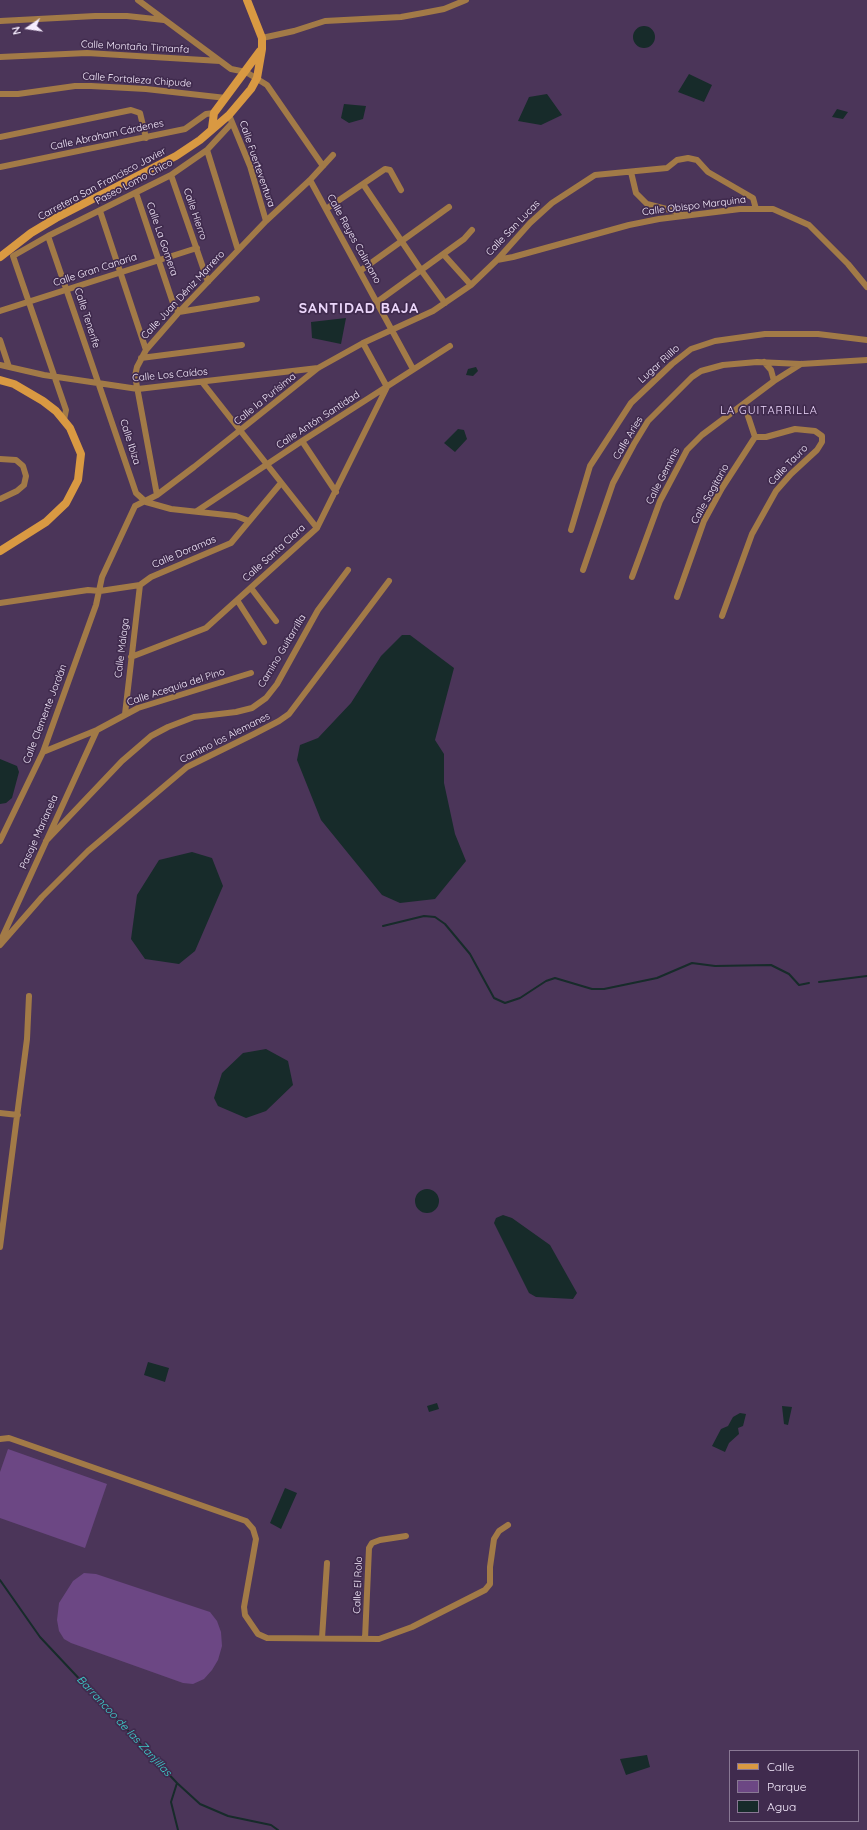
<!DOCTYPE html>
<html>
<head>
<meta charset="utf-8">
<style>
  body { margin:0 }
  #map { position:relative; width:867px; height:1830px; overflow:hidden; background:#4b3559; font-family:Quicksand,sans-serif }
  canvas { display:block }
  .legend { position:absolute; left:729px; top:1750px; width:130px; height:72px; box-sizing:border-box; background:#402b4e; border:1px solid #897894; margin:0; padding:5px 7px; list-style:none; font-size:12px; color:#f6ecfe }
  .legend li { display:flex; align-items:center; gap:8px; height:20px }
  .legend b { width:20px; border:1px solid #897894 }
  .north { position:absolute; left:8px; top:8px; width:40px; height:40px; -webkit-text-stroke:3px #402b4e; paint-order:stroke; rotate:257deg; font-size:11px; font-weight:700; line-height:16px; text-align:center; color:#f6ecfe }
  .north::after { content:''; display:block; margin:auto; width:14px; height:18px; background:#f6ecfe; clip-path:polygon(50% 0,100% 100%,50% 72%,0 100%) }
</style>
</head>
<body>
<div id="map">
<canvas width="867" height="1830"></canvas>
<ul class="legend">
<li><b style="height:5px;background:#d99942"></b>Calle</li>
<li><b style="height:11px;background:#6c4784"></b>Parque</li>
<li><b style="height:11px;background:#172b2a"></b>Agua</li>
</ul>
<div class="north">N</div>
</div>
<script>
const ctx = document.querySelector('canvas').getContext('2d');
ctx.lineJoin = 'round';
function fill(path, color) { ctx.fillStyle = color; ctx.fill(path, 'evenodd'); }
const toPath = rows => new Path2D(rows.map(r => 'M' + r).join(''));
function strokePath(path, color, width, dash) { ctx.strokeStyle = color; ctx.lineWidth = width; ctx.lineCap = dash ? 'butt' : 'round'; ctx.setLineDash(dash || []); ctx.stroke(path); }
function drawText(font, color, halo, rows, align = 'center') {
  ctx.font = font + ' Quicksand,sans-serif'; ctx.lineWidth = 3.5; ctx.setLineDash([]); ctx.textBaseline = 'middle'; ctx.strokeStyle = halo; ctx.fillStyle = color; for (const [text, x, y, turn = 0] of rows) {
    ctx.save(); ctx.translate(x, y); ctx.rotate((+turn || 0) * Math.PI / 180); ctx.textAlign = isNaN(turn) ? turn : align; if (halo) ctx.strokeText(text, 0, 0); ctx.fillText(text, 0, 0); ctx.restore();
  }
}
const green = toPath([
  [8,1449,107,1484,85,1548,0,1518,0,1472],
  [84,1573,96,1574,210,1612,217,1621,221,1632,222,1646,218,1660,212,1670,204,1679,193,1684,183,1683,71,1643,64,1639,59,1631,57,1620,59,1603,73,1581]
]);
const water = toPath([
  '633 37a11 11 0 1 1 22 0a11 11 0 1 1-22 0Z',
  [689,74,712,85,704,102,678,92],
  [547,94,562,115,541,125,518,121,529,97],
  [344,104,366,106,363,119,349,123,341,118],
  [837,109,848,112,843,119,832,117],
  [346,318,341,344,312,338,311,322],
  [476,367,478,371,473,376,466,375,468,369],
  [458,429,464,430,467,439,455,452,444,443],
  [402,635,410,635,454,668,435,740,444,754,444,783,455,834,466,861,435,899,400,903,382,895,321,820,297,760,300,745,318,738,351,703,381,656],
  [0,759,17,766,19,772,12,798,6,803,0,804],
  [192,852,212,858,223,886,195,951,179,964,145,959,131,939,137,895,159,860],
  [266,1049,288,1061,293,1085,266,1111,246,1118,218,1106,214,1098,222,1073,243,1053],
  '415 1201a12 12 0 1 1 24 0a12 12 0 1 1-24 0Z',
  [503,1215,512,1218,550,1245,577,1293,573,1299,536,1297,529,1293,494,1223,496,1218],
  [148,1362,169,1368,165,1382,144,1375],
  [437,1403,439,1409,429,1412,427,1406],
  [782,1406,792,1407,788,1425,784,1424],
  [740,1413,746,1414,743,1426,738,1428,739,1434,729,1443,725,1452,712,1446,721,1429,728,1426,733,1417],
  [285,1488,297,1493,281,1529,270,1523],
  [647,1755,650,1767,626,1775,620,1759]
]);
const stream = toPath([
  [383,926,424,916,435,917,445,924,470,954,494,998,505,1003,520,998,546,981,555,978,592,989,604,989,657,978,692,963,715,966,771,965,789,974,799,985,809,983],
  [819,982,867,976],
  [0,1580,40,1637,177,1783,200,1804,228,1816,271,1825,278,1830],
  [177,1783,171,1802,178,1830]
]);
const street = toPath([
  [138,0,231,69,246,72,267,85,323,166],
  [0,21,95,16,127,16,164,20],
  [262,38,294,31,325,21,401,17,423,13,444,9,466,0],
  [0,57,87,53,220,61],
  [0,94,18,94,75,86,91,86,146,89,226,98],
  [229,115,250,166,266,221],
  [0,137,131,110,140,113,146,138],
  [207,150,238,250],
  [0,167,185,129,206,114,214,113],
  [631,172,636,193,647,204,686,214],
  [171,175,208,282],
  [310,180,413,369],
  [363,184,421,270,445,303],
  [136,193,174,306,179,312,257,299],
  [326,209,385,169,390,170,401,190],
  [100,211,146,350],
  [48,236,136,493,146,502,171,509,236,516,249,521],
  [444,255,471,285],
  [497,260,513,257,629,225,659,219,740,209,773,209,809,225,848,264,867,287],
  [360,271,449,207],
  [377,302,464,239,472,230],
  [0,311,197,248],
  [0,340,9,367],
  [141,358,242,345],
  [764,362,771,370,774,381],
  [0,365,44,375,138,389,318,368],
  [202,382,317,528],
  [64,420,66,410,13,256,48,236,171,175,207,150,232,123],
  [302,441,336,492],
  [0,459,16,460,23,466,26,476,24,485,17,491,0,499],
  [157,495,135,376,137,367,146,350,179,312,266,221,310,180,333,155],
  [197,511,302,441,450,346],
  [571,530,590,466,631,403,672,364,691,349,715,341,765,334,818,334,867,340],
  [583,570,613,483,634,444,648,421,692,377,701,371,723,365,757,362,801,364,867,360],
  [632,577,660,501,687,450,702,435,774,381,801,364],
  [251,588,276,621],
  [677,597,704,521,722,488,755,437,744,404],
  [237,600,264,642],
  [0,603,88,590,100,591,140,585,151,577,231,543,281,483],
  [722,616,752,534,776,491,791,474,817,450,822,442,822,436,815,431,795,429,766,437,755,437],
  [131,657,206,628,317,528,387,387,363,343],
  [125,714,140,585],
  [43,752,97,730,138,708,251,673],
  [0,841,43,752,96,605,102,577,135,506,157,495,194,467,318,368,363,343,433,311,471,285,497,260,530,223,552,203,595,175,667,168,677,160,688,158,697,160,708,172,753,198,756,209],
  [46,841,122,761,151,736,168,727,194,717,236,712,252,708,266,698,277,684,318,610,348,570],
  [1,940,97,730],
  [0,945,42,897,88,851,187,767,254,734,279,721,289,714,389,581],
  [0,1113,18,1115],
  [0,1247,27,1039,29,996],
  [0,1439,9,1438,246,1521,253,1529,256,1539,244,1607,245,1615,258,1634,267,1638,379,1639,412,1627,485,1590,490,1584,490,1567,494,1539,499,1531,508,1525],
  [322,1638,327,1563],
  [365,1639,369,1548,372,1543,380,1540,406,1536]
]);
const secondary = toPath([
  [212,128,214,113,260,51],
  [0,257,31,233,56,218,176,156,200,140,229,115,251,89,257,78,262,49,262,38,247,0],
  [0,380,14,384,43,401,56,411,70,428,81,454,78,480,66,503,46,522,0,551]
]);
const streetNames = [
  ["Calle Montaña Timanfa",135,47,3],
  ["Calle Fortaleza Chipude",137,80,4],
  ["Calle Abraham Cárdenes",107,135,-12],
  ["Calle Fuerteventura",257,164,71],
  ["Paseo Lomo Chico",134,182,-28],
  ["Carretera San Francisco Javier",102,184,-28],
  ["Calle Obispo Marquina",694,206,-7],
  ["Calle Hierro",195,214,71],
  ["Calle San Lucas",513,228,-46],
  ["Calle La Gomera",162,239,71],
  ["Calle Reyes Calimano",354,239,61],
  ["Calle Gran Canaria",95,270,-18],
  ["Calle Juan Déniz Marrero",183,295,-47],
  ["Calle Tenerife",87,318,72],
  ["Lugar Riillo",659,364,-42],
  ["Calle Los Caídos",170,375,-5],
  ["Calle la Purísima",265,399,-39],
  ["Calle Antón Santidad",318,420,-33],
  ["Calle Aries",628,438,-59],
  ["Calle Ibiza",130,442,72],
  ["Calle Tauro",788,465,-46],
  ["Calle Geminis",663,476,-63],
  ["Calle Sagitario",710,494,-61],
  ["Calle Doramas",184,552,-23],
  ["Calle Santa Clara",274,553,-42],
  ["Calle Málaga",122,648,-83],
  ["Camino Guitarrilla",282,651,-59],
  ["Calle Acequia del Pino",176,687,-18],
  ["Calle Clemente Jordán",45,714,-69],
  ["Camino los Alemanes",225,738,-27],
  ["Pasaje Marianela",39,832,-66],
  ["Calle El Rolo",358,1585,-88]
];
const neighbourhoodNames = [
  ["LA GUITARRILLA",769,411]
];
const waterNames = [
  ["Barrancoo de las Zanjillas",124,1726,47]
];
const districtNames = [
  ["SANTIDAD BAJA",359,309]
];
fill(green, '#6c4784');
fill(water, '#172b2a');
strokePath(stream, '#172b2a', 2);
strokePath(street, '#a27a47', 6);
strokePath(secondary, '#d99942', 8);
drawText('10px', '#f6ecfe', '#402b4e', streetNames);
ctx.letterSpacing = '1px';
drawText('11px', '#ecd7fb', '#402b4e', neighbourhoodNames);
ctx.letterSpacing = '0px';
drawText('italic 11px', '#3bd9d3', '#402b4e', waterNames);
ctx.letterSpacing = '1px';
drawText('bold 14px', '#ecd7fb', '#402b4e', districtNames);
ctx.letterSpacing = '0px';
</script>
</body>
</html>
